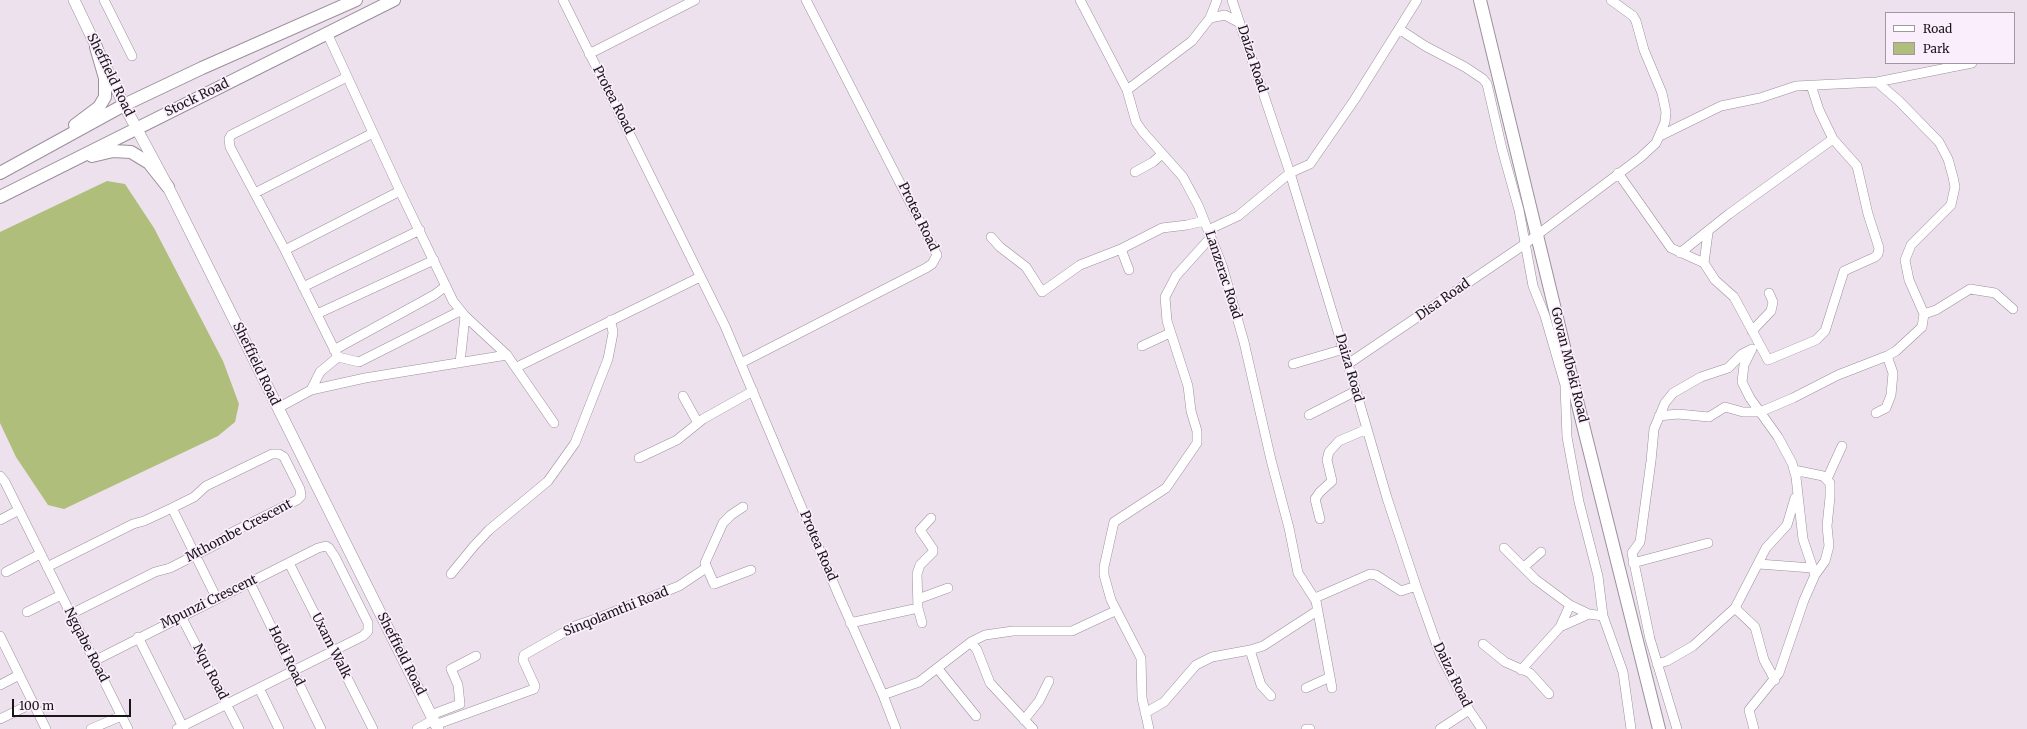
<!DOCTYPE html>
<html>
<head>
<meta charset="utf-8">
<style>
  body { margin:0 }
  #map { position:relative; width:2027px; height:729px; overflow:hidden; background:#ede1ee; font-family:Merriweather,serif }
  canvas { display:block }
  .legend { position:absolute; left:1885px; top:12px; width:130px; height:52px; box-sizing:border-box; background:#faeefc; border:1px solid #a097a1; margin:0; padding:5px 7px; list-style:none; font-size:12px; color:#191519 }
  .legend li { display:flex; align-items:center; gap:8px; height:20px }
  .legend b { width:20px; border:1px solid #a097a1 }
  .scale { position:absolute; left:12px; top:699px; width:119px; height:18px; box-sizing:border-box; border:2px solid #191519; border-top:0; padding-left:5px; font-size:12px; line-height:14px; white-space:nowrap; color:#191519; -webkit-text-stroke:3px #faeefc; paint-order:stroke }
</style>
</head>
<body>
<div id="map">
<canvas width="2027" height="729"></canvas>
<ul class="legend">
<li><b style="height:5px;background:#fff"></b>Road</li>
<li><b style="height:11px;background:#afbe7a"></b>Park</li>
</ul>
<div class="scale">100 m</div>
</div>
<script>
const ctx = document.querySelector('canvas').getContext('2d');
ctx.lineJoin = 'round';
function fill(path, color) { ctx.fillStyle = color; ctx.fill(path, 'evenodd'); }
const toPath = rows => new Path2D(rows.map(r => 'M' + r).join(''));
function strokePath(path, color, width, dash) { ctx.strokeStyle = color; ctx.lineWidth = width; ctx.lineCap = dash ? 'butt' : 'round'; ctx.setLineDash(dash || []); ctx.stroke(path); }
function drawText(font, color, halo, rows, align = 'center') {
  ctx.font = font + ' Merriweather,serif'; ctx.lineWidth = 3.5; ctx.setLineDash([]); ctx.textBaseline = 'middle'; ctx.strokeStyle = halo; ctx.fillStyle = color; for (const [text, x, y, turn = 0] of rows) {
    ctx.save(); ctx.translate(x, y); ctx.rotate((+turn || 0) * Math.PI / 180); ctx.textAlign = isNaN(turn) ? turn : align; if (halo) ctx.strokeText(text, 0, 0); ctx.fillText(text, 0, 0); ctx.restore();
  }
}
const green = toPath([
  [107,181,125,184,154,228,223,361,239,404,235,422,218,436,64,509,48,505,16,457,0,423,0,232]
]);
const minor = toPath([
  [104,0,132,56],
  [563,0,725,326,839,596,883,695,896,729],
  [1080,0,1127,90,1136,122,1143,132,1183,177,1198,205,1222,265,1244,342,1271,460,1289,528,1298,573,1316,601,1332,688],
  [1232,0,1290,173,1356,391,1387,498,1416,586,1440,654,1469,710,1482,729],
  [1210,18,1225,15,1240,23],
  [1399,29,1425,46,1465,67,1483,79,1487,84,1502,149,1519,210,1533,286,1545,316,1565,385,1567,437,1579,502,1598,576,1603,616,1623,672,1631,729],
  [327,33,400,191,453,301,465,316,507,355,554,423],
  [589,54,695,0],
  [347,77,231,135,229,139,230,147,285,250,338,357,359,362,460,311],
  [1127,90,1192,41,1210,18,1217,0],
  [1660,136,1721,106,1760,98,1796,86,1877,82,1972,63],
  [1135,172,1153,162,1162,154],
  [1618,173,1671,248,1704,263,1715,280,1734,297,1768,360,1816,340,1825,331,1844,271,1875,257,1878,254,1879,248,1868,214,1857,166,1833,139,1819,110,1811,85],
  [255,193,373,133],
  [1208,230,1238,216,1279,182,1290,173,1310,164,1355,99,1417,0],
  [991,237,1000,247,1026,267,1042,292,1080,265,1121,249,1162,228,1187,225,1204,221],
  [1121,249,1129,270],
  [285,250,400,191],
  [1680,253,1729,214,1833,139],
  [1704,263,1708,233],
  [303,287,420,230],
  [317,314,434,260],
  [1924,314,1936,310,1970,289,1995,293,2013,309],
  [1752,331,1771,311,1773,302,1769,293],
  [1142,346,1170,333],
  [1752,349,1744,365,1742,382,1750,398,1778,437,1792,463,1796,477,1803,539,1815,575,1804,600,1779,673,1749,710,1754,729],
  [334,350,434,295,446,286],
  [460,363,465,316],
  [741,363,926,268,932,264,937,255,806,0],
  [1293,364,1344,349],
  [1348,364,1525,244,1641,157,1656,143,1665,122,1666,112,1662,93,1644,50,1636,21,1633,16,1611,0],
  [517,367,700,277],
  [311,390,320,372,338,357],
  [683,396,698,423],
  [278,408,311,390,365,378,507,355],
  [1876,413,1886,408,1891,395,1893,373,1887,356],
  [1309,415,1356,391],
  [1659,416,1678,414,1709,417,1725,407,1743,412,1760,412,1793,398,1838,375,1887,356,1896,351,1922,327,1924,314,1909,280,1905,260,1911,245,1951,205,1955,187,1953,177,1948,159,1939,142,1899,101,1877,82],
  [639,458,677,440,703,419,753,391],
  [1794,470,1823,476,1830,483,1830,497,1827,526,1829,546,1825,561,1815,575],
  [0,476,5,482,128,729],
  [1827,479,1842,446],
  [743,507,731,515,723,523,705,563,714,584,751,570],
  [172,508,217,599],
  [1320,519,1315,499,1320,492,1332,481,1327,460,1329,452,1339,441,1367,429],
  [0,520,19,510],
  [1504,548,1535,579,1570,605,1589,614,1603,616],
  [289,563,373,729],
  [1633,563,1708,543],
  [1759,564,1812,568],
  [47,567,133,524,144,521,172,508,194,497,206,486,272,454,279,454,284,457,300,489,301,496,297,500,229,534,217,544,170,568,155,572,71,614],
  [1524,567,1541,552],
  [6,572,40,554],
  [451,574,474,546,489,530,548,481,575,443,608,359,613,333,611,320],
  [250,583,321,729],
  [1315,598,1370,574,1376,575,1401,591,1416,586],
  [918,599,948,588],
  [1735,608,1755,627,1764,660,1775,680],
  [27,612,61,595],
  [181,616,239,729],
  [850,623,918,608],
  [922,623,918,608,917,574,920,565,933,552,933,549,920,530,931,518],
  [1560,627,1589,614],
  [0,636,46,729],
  [138,637,184,729],
  [971,642,977,650,990,683,1033,729],
  [1483,644,1505,662,1530,673,1549,694],
  [1250,650,1261,685,1271,696],
  [94,661,318,548,326,546,329,548,335,557,368,623,368,631,363,636,177,729],
  [1657,664,1667,661,1693,646,1735,608,1766,548,1787,525,1795,498],
  [938,669,976,716],
  [1521,670,1560,627,1570,605],
  [0,685,19,675],
  [259,688,279,729],
  [1306,688,1330,677],
  [883,695,919,682,971,642,985,635,1013,631,1072,631,1115,611],
  [1145,713,1164,702,1196,665,1212,657,1250,650,1263,646,1317,611],
  [431,715,460,704,458,685,451,669,476,656],
  [0,719,33,703],
  [1024,720,1039,701,1049,681],
  [435,725,534,689,535,686,523,660,524,655,575,626,601,617,679,586,706,568],
  [91,729,121,716],
  [417,729,433,720],
  [1149,729,1142,698,1141,658,1111,600,1104,575,1104,567,1114,522,1166,488,1197,443,1197,431,1191,411,1188,386,1167,321,1165,297,1176,276,1211,237],
  [1306,729,1310,729],
  [1440,729,1469,710],
  [1677,729,1650,639,1632,553,1640,542,1651,461,1654,429,1665,403,1673,393,1701,377,1728,368,1742,354,1752,349]
]);
const tertiary = toPath([
  [74,0,124,105,168,187,438,729]
]);
const secondary = toPath([
  [1480,0,1581,417,1659,729],
  [75,125,99,107,105,97,105,78,96,47],
  [92,156,113,151,131,152,149,163,168,187],
  [0,173,124,105,202,68,356,0],
  [0,197,394,0]
]);
const streetNames = [
  ["Daiza Road",1252,59,72],
  ["Sheffield Road",110,75,64],
  ["Stock Road",197,98,-26],
  ["Protea Road",613,100,63],
  ["Protea Road",918,217,64],
  ["Lanzerac Road",1223,275,72],
  ["Disa Road",1443,300,-35],
  ["Sheffield Road",256,364,64],
  ["Govan Mbeki Road",1569,365,76],
  ["Daiza Road",1349,368,74],
  ["Mthombe Crescent",239,531,-28],
  ["Protea Road",818,546,67],
  ["Mpunzi Crescent",209,602,-26],
  ["Sinqolamthi Road",616,612,-22],
  ["Ngqabe Road",86,645,63],
  ["Uxam Walk",331,646,63],
  ["Sheffield Road",401,654,63],
  ["Hodi Road",286,656,64],
  ["Nqu Road",210,672,63],
  ["Daiza Road",1452,675,64]
];
fill(green, '#afbe7a');
strokePath(minor, '#9b909c', 10);
strokePath(tertiary, '#9b909c', 12);
strokePath(secondary, '#9b909c', 14);
strokePath(minor, '#fff', 9);
strokePath(tertiary, '#fff', 11);
strokePath(secondary, '#fff', 12);
drawText('13px', '#191519', '#faeefc', streetNames);
</script>
</body>
</html>
